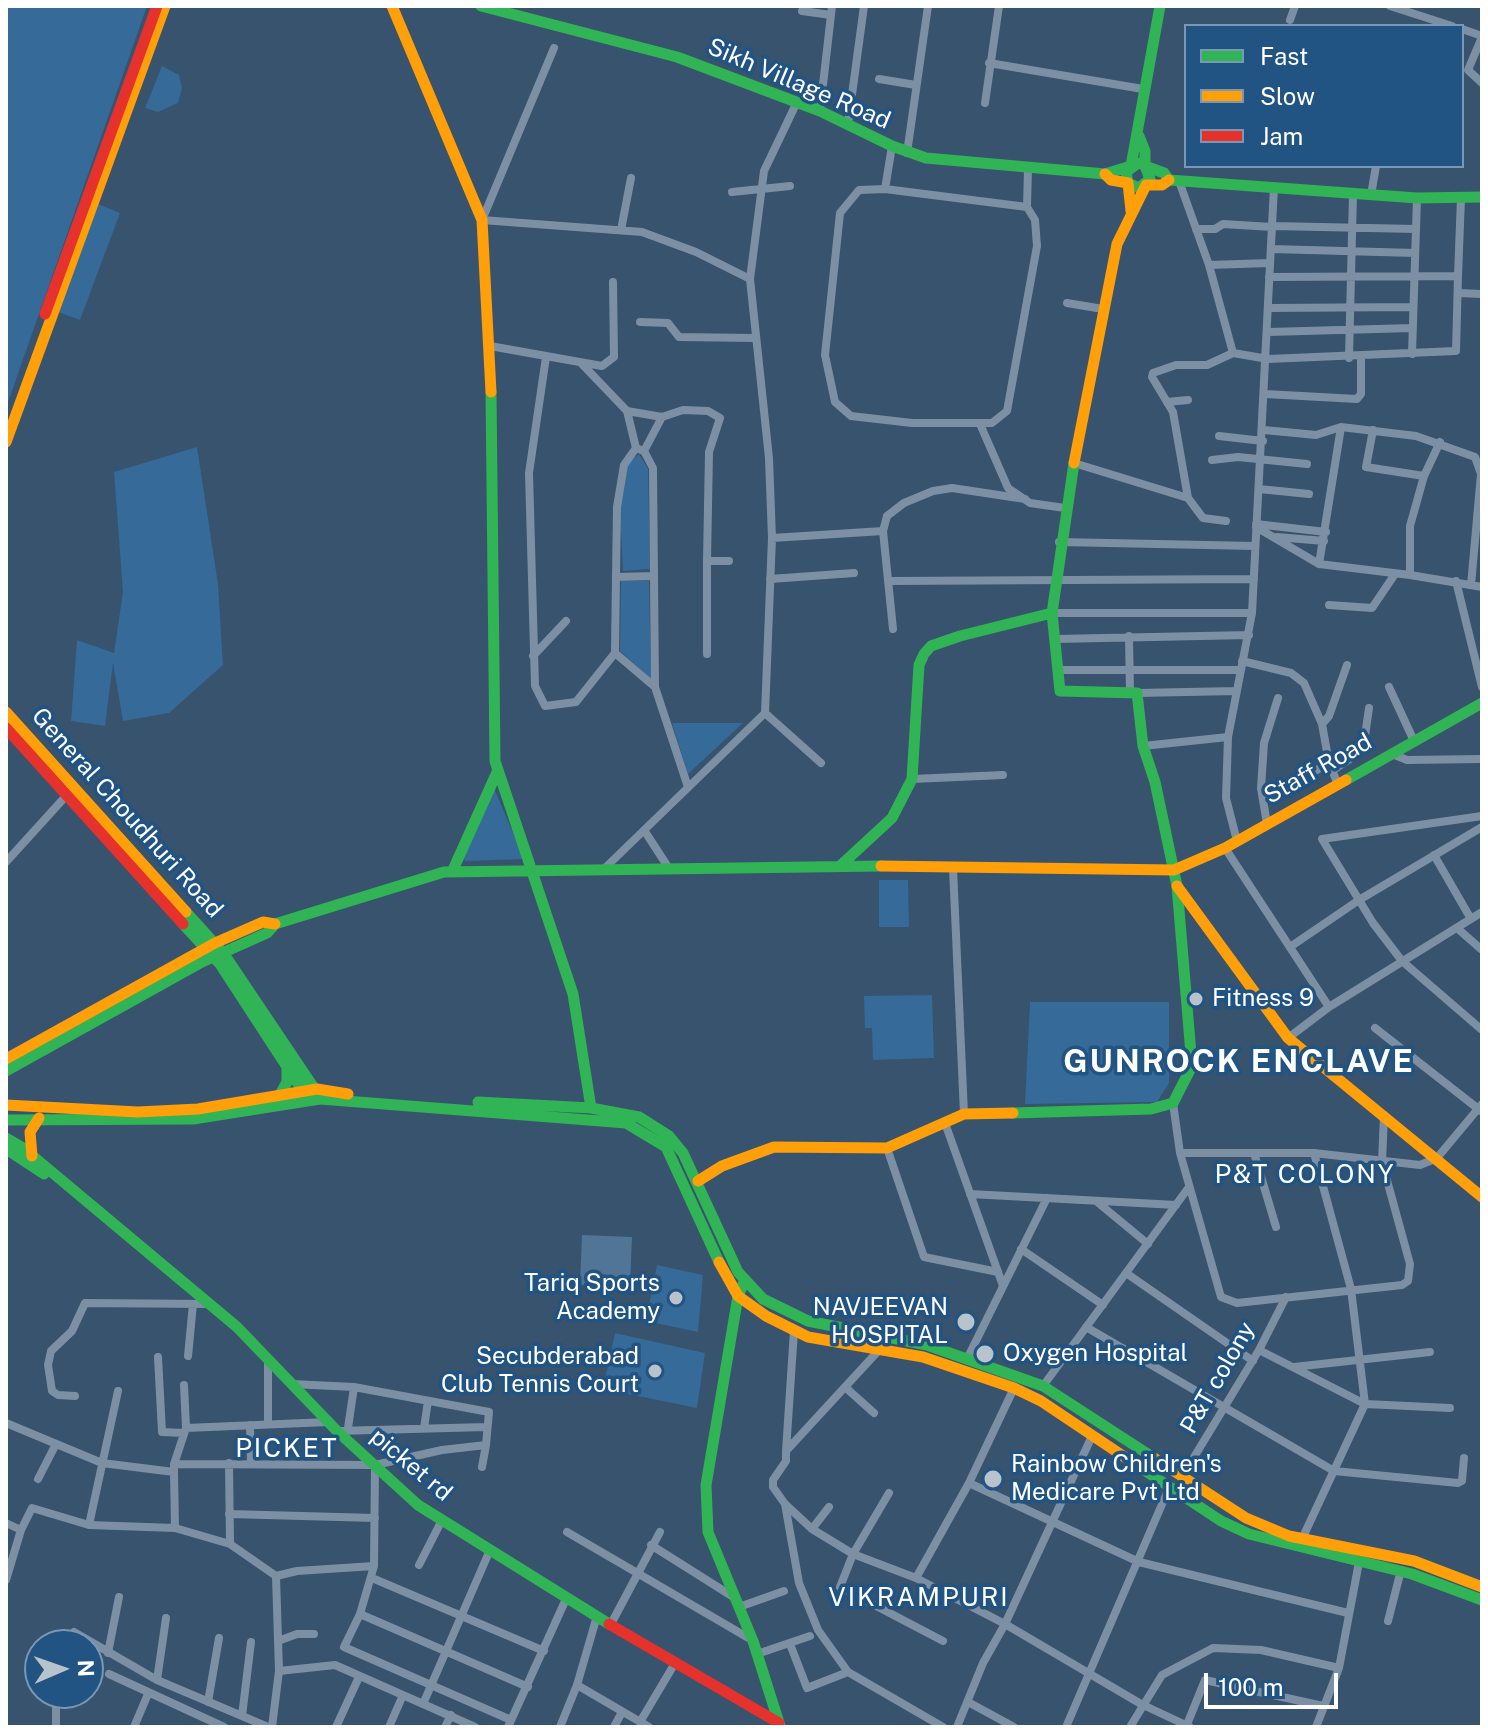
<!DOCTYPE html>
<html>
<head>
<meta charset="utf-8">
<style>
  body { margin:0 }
  #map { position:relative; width:1488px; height:1733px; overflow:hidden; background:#37536d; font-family:"Public Sans",sans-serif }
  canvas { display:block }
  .frame { position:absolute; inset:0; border:8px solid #fff; pointer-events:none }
  .legend { position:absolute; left:1184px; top:24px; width:280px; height:144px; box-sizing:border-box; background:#215483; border:2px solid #7a98b5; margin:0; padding:10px 14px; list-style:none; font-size:24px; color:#fff }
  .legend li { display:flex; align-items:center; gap:16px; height:40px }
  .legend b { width:40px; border:2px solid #7a98b5 }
  .north { position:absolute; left:24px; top:1629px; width:80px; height:80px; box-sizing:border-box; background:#215483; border:2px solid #7a98b5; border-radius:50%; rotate:88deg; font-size:22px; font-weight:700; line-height:32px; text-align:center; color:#fff }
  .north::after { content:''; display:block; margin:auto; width:28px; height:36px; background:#b9c3cc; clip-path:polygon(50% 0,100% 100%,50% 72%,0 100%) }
  .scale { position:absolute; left:1204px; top:1673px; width:134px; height:36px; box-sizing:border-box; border:4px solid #fff; border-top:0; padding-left:10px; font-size:24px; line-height:28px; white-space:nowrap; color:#fff; -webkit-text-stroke:6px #215483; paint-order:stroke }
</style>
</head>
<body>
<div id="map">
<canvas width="1488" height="1733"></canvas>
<div class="frame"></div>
<ul class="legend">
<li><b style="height:10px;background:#30b455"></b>Fast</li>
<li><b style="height:10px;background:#ff9f0a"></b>Slow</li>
<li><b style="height:10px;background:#e5322d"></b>Jam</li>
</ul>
<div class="north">N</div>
<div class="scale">100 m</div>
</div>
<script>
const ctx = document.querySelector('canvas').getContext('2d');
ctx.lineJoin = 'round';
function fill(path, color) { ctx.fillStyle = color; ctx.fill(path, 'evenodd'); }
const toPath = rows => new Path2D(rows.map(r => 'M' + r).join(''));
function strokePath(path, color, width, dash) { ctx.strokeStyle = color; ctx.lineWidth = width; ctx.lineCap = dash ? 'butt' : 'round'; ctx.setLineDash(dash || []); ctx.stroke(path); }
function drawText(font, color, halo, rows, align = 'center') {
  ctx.font = font + ' "Public Sans",sans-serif'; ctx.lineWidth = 7; ctx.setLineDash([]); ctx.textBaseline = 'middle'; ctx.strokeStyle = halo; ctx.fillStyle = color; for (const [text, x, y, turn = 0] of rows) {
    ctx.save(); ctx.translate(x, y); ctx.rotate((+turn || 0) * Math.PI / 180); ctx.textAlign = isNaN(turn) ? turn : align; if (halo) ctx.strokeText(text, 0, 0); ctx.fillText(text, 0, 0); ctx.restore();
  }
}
const green = toPath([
  [6,6,147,6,6,408],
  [162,66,179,75,182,88,178,103,158,112,145,108],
  [98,204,120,213,80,320,58,312],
  [197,447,218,584,223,665,169,713,123,721,113,663,105,726,71,721,77,640,114,653,123,592,114,472],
  [639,454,648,469,650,569,623,571,620,510,628,463],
  [621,581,649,581,651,679,620,651],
  [672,723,743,723,688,774],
  [494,788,524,859,465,861,464,858],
  [879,880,908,880,909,927,879,927],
  [932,995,934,1058,873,1060,872,1028,865,1028,864,996],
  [1030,1002,1169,1002,1169,1083,1157,1102,1025,1104],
  [657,1265,703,1275,698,1332,646,1321],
  [615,1333,705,1353,697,1408,603,1389]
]);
const water = toPath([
  [582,1235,632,1237,630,1286,580,1285]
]);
const street = toPath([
  [1390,6,1452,26],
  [802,11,831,15],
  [1290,20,1295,6],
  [1462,29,1482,36],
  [1482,37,1468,70,1482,83],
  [554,48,482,220,642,232,696,252,750,279],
  [989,63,1143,89],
  [879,79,916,85],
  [985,103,999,6],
  [820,111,832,6],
  [848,124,864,6],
  [907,153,928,6],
  [1179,181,1209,265,1233,353,1268,359,1456,351,1458,276],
  [885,189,892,146],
  [732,192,790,186],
  [1371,195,1376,166],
  [1027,207,1035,220,1037,246,1007,411,992,423,912,423,851,416,835,402,825,355,840,213,859,190,885,189,1027,207,1028,169],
  [1272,226,1416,229],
  [1196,229,1215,229,1223,224,1272,227],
  [621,230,631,178],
  [1272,249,1415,253],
  [1209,265,1270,263],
  [1269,277,1458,276,1461,198],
  [1458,293,1482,294],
  [1067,303,1103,309],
  [1269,308,1413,307],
  [640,322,668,323,679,337,754,338],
  [1268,332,1412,328],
  [490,346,602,366,614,357,613,282],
  [1412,354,1417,198],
  [546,357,529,473,535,686,545,706,576,702,615,653],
  [1349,358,1353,194],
  [581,363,627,411,636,448,644,451,662,417],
  [1265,394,1357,399,1361,394,1361,357],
  [1167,402,1188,400],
  [627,411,662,417,683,410,708,411,720,418,709,452,707,561],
  [980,424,1008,488,1030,503,1065,508],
  [1341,427,1416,436,1475,457,1481,474,1471,585],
  [1373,430,1366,467,1424,476],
  [1219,436,1263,441],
  [644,451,653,468,655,687,688,787],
  [1212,460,1238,457,1307,464],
  [1074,463,1188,498],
  [1259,489,1309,494],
  [1226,521,1203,518,1188,498,1173,412,1152,377,1153,373,1176,365,1207,365,1233,353],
  [1256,524,1326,532],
  [1256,527,1319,564,1341,427,1316,435,1264,430],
  [883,531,887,516,904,503,933,491,952,488,1025,499],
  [1277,537,1324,541],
  [772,538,883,531,893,629],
  [1059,542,1255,546],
  [1319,564,1410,575,1410,526,1424,476,1440,442],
  [1410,575,1482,587],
  [654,576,616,577,615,653,655,687],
  [616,577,617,507,624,465,636,448],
  [770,579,854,573],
  [888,581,1254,579],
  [1456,581,1482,687],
  [1329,605,1372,608,1395,574],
  [1052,613,1252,613],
  [1129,636,1130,693],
  [1055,639,1249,635],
  [707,654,707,561,729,561],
  [533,656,566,621],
  [1242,661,1291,673,1304,683,1322,724],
  [1058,670,1240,670],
  [1389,687,1414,741],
  [1137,693,1236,691],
  [765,713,821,763],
  [1143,746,1228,737],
  [1392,754,1407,760,1482,759],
  [1332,771,1363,750,1369,708],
  [912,779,1003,775],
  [1337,782,1329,763,1322,724,1329,716,1347,665],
  [1292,784,1329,763],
  [1482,816,1322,839,1373,923,1402,961,1482,1030],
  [1267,824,1261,788,1264,743,1278,698],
  [644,830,668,867],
  [1237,841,1226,798,1228,737,1252,613,1274,187],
  [1225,848,1329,1007],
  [1434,855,1471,919],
  [6,862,66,796],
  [606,867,765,713,772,538,769,458,750,279,764,171,797,102],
  [953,868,964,1114],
  [1457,928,1482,950],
  [1290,947,1359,900,1482,827],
  [1375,1028,1481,1111],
  [1288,1038,1329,1007,1482,912],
  [1173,1103,1180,1153,1314,1153,1420,1165,1437,1158,1482,1104],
  [945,1123,1003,1286],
  [887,1148,924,1257,998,1272],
  [1180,1153,1221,1297,1237,1303,1402,1285,1408,1281,1410,1264,1382,1162,1384,1115],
  [1254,1153,1276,1227],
  [970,1194,1176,1205],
  [1096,1201,1148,1244],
  [1021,1249,1103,1305],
  [1126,1273,1253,1361],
  [1086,1327,1334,1471,1458,1483,1462,1481,1464,1458],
  [794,1331,786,1451,880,1349],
  [1259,1350,1365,1404,1450,1408],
  [188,1356,193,1304],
  [158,1357,162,1432,184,1433],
  [968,1357,1047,1198],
  [1294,1367,1430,1352],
  [184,1385,186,1428],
  [1043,1386,1189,1187],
  [845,1387,874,1413],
  [75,1396,58,1395,52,1391,48,1365,51,1351,72,1331,85,1303,207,1304],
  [6,1423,102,1463,174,1472,174,1464,375,1465,442,1450,486,1445,489,1412,354,1387,292,1384],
  [268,1424,268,1360],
  [250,1425,251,1463],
  [348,1428,354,1387],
  [424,1428,428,1401],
  [337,1431,486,1427],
  [229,1463,230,1544],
  [174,1464,186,1428,328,1422],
  [482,1467,486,1445],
  [174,1472,175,1528],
  [1182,1477,1259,1350,1286,1297],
  [38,1479,56,1444],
  [969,1483,1139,1562,1348,1613],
  [889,1493,853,1554,840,1587,943,1641],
  [785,1504,773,1487,773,1480,786,1461,786,1451],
  [229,1514,375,1518],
  [6,1523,21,1530,32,1508,89,1525,175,1528,230,1544,276,1576],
  [89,1525,118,1391],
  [812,1529,829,1507],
  [567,1532,752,1640],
  [1302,1539,1365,1404,1351,1289,1314,1153],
  [651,1545,735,1598],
  [419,1565,442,1520],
  [374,1566,375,1465],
  [372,1578,544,1651],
  [916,1578,969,1483,1014,1388],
  [6,1580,21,1530],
  [739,1607,784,1591],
  [360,1614,344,1647,511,1720],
  [1388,1621,1401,1570],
  [611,1624,660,1532],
  [74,1632,157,1680,268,1727],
  [278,1641,297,1634,314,1634],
  [790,1644,807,1688,848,1672],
  [56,1645,56,1643],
  [108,1653,119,1597],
  [757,1654,810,1636],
  [279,1671,335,1665,475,1727],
  [109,1674,224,1727],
  [157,1680,166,1618],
  [577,1685,649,1727],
  [208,1702,219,1638],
  [968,1702,1014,1727],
  [423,1704,490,1550],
  [242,1716,251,1642],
  [640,1722,675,1663],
  [56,1727,56,1693],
  [134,1727,148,1694],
  [272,1727,279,1671,276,1576,297,1571,374,1566,360,1614,528,1687],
  [336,1727,359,1677],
  [389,1727,403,1695],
  [445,1727,451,1715],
  [508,1727,566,1599],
  [560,1727,577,1685,597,1616],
  [614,1727,622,1712],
  [943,1727,848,1672,818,1630,799,1583,785,1504,812,1529,853,1554,916,1578,1005,1624,1141,1704,1190,1727],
  [957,1727,983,1663,1005,1624,1092,1436],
  [1066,1727,1169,1488],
  [1130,1727,1162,1675,1213,1648,1261,1650,1339,1668],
  [1186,1727,1205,1680,1323,1706],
  [1316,1727,1339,1668,1359,1562]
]);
const fast = toPath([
  [481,6,677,57,820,111,892,146,926,158,1105,174],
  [1139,136,1145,151,1145,166,1150,179,1139,188,1128,183,1126,172,1138,163,1142,164,1145,166,1164,173,1169,180],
  [1105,174,1131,166,1160,6],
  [1169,180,1417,198,1482,197],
  [491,392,495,761,573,994,591,1108],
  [1346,780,1482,703],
  [840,866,892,818,912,779,919,665,924,654,931,646,960,636,1052,613],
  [452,872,498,770],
  [186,912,224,954,318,1094],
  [183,924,220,964,306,1096],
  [6,1071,202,962,267,933,275,924,444,872,881,866],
  [281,1093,287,1082,287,1068],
  [478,1102,591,1108,639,1117,669,1136,683,1153,738,1272,763,1299,808,1321,927,1345,1043,1386,1154,1458],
  [1013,1113,1151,1109,1173,1103,1192,1066,1177,886,1155,782,1143,746,1137,693,1060,691,1052,613,1074,463],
  [6,1120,193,1119,320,1099,626,1123,666,1147,719,1262],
  [6,1138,23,1148,237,1327,337,1431,418,1505,609,1624],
  [6,1149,44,1174],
  [744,1282,738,1296,706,1485,708,1532,753,1641,780,1726],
  [1135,1464,1221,1521,1249,1534,1412,1574,1482,1600]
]);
const slow = toPath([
  [392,6,482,220,491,392],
  [1105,174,1111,180,1128,183,1131,211],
  [6,442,165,6],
  [1074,463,1117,244,1146,185,1162,185,1169,180],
  [6,712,186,912],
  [881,866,1174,870,1225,848,1346,780],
  [1177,886,1288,1038,1482,1197],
  [6,1059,215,943,263,922,275,924],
  [6,1105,138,1112,198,1109,317,1089,348,1094],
  [32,1156,30,1132,39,1118],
  [698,1181,722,1166,774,1147,887,1148,964,1114,1013,1113],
  [719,1262,738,1296,766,1316,808,1337,923,1357,1014,1388,1041,1401,1135,1464],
  [1154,1458,1246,1518,1289,1536,1414,1561,1482,1587]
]);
const jam = toPath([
  [45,314,157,6],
  [6,728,183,924],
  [609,1624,779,1723]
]);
const markers = [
  [1196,999,8,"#b9c3cc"],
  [676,1298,8,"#b9c3cc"],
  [966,1322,10,"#b9c3cc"],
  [985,1354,10,"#b9c3cc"],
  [655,1371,8,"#b9c3cc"],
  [993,1479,10,"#b9c3cc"]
];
const streetNames = [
  ["Sikh Village Road",799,84,23],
  ["Staff Road",1318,769,-29],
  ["General Choudhuri Road",127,813,48],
  ["P&T colony",1218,1378,-60],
  ["picket rd",411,1465,40]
];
const poiNames = [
  ["Fitness 9",1212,999],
  ["Tariq Sports",660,1284,"right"],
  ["Academy",660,1312,"right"],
  ["NAVJEEVAN",948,1308,"right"],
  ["HOSPITAL",948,1336,"right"],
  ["Oxygen Hospital",1003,1354],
  ["Secubderabad",639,1357,"right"],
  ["Club Tennis Court",639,1385,"right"],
  ["Rainbow Children's",1011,1465],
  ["Medicare Pvt Ltd",1011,1493]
];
const neighbourhoodNames = [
  ["P&T COLONY",1305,1175],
  ["PICKET",287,1449],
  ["VIKRAMPURI",919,1598]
];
const districtNames = [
  ["GUNROCK ENCLAVE",1239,1062]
];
fill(green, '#356a99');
fill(water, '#517596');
strokePath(street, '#7d90a3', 8);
strokePath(fast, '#30b455', 11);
strokePath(slow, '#ff9f0a', 11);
strokePath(jam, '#e5322d', 11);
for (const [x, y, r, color] of markers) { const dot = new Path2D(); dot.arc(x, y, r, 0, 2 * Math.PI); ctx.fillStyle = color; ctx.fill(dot); strokePath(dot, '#215483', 3); }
drawText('24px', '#fff', '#215483', streetNames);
drawText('24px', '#fff', '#215483', poiNames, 'left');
ctx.letterSpacing = '2px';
drawText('26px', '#fff', '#215483', neighbourhoodNames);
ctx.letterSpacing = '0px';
ctx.letterSpacing = '2px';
drawText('bold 32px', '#fff', '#215483', districtNames);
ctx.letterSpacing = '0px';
</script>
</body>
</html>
